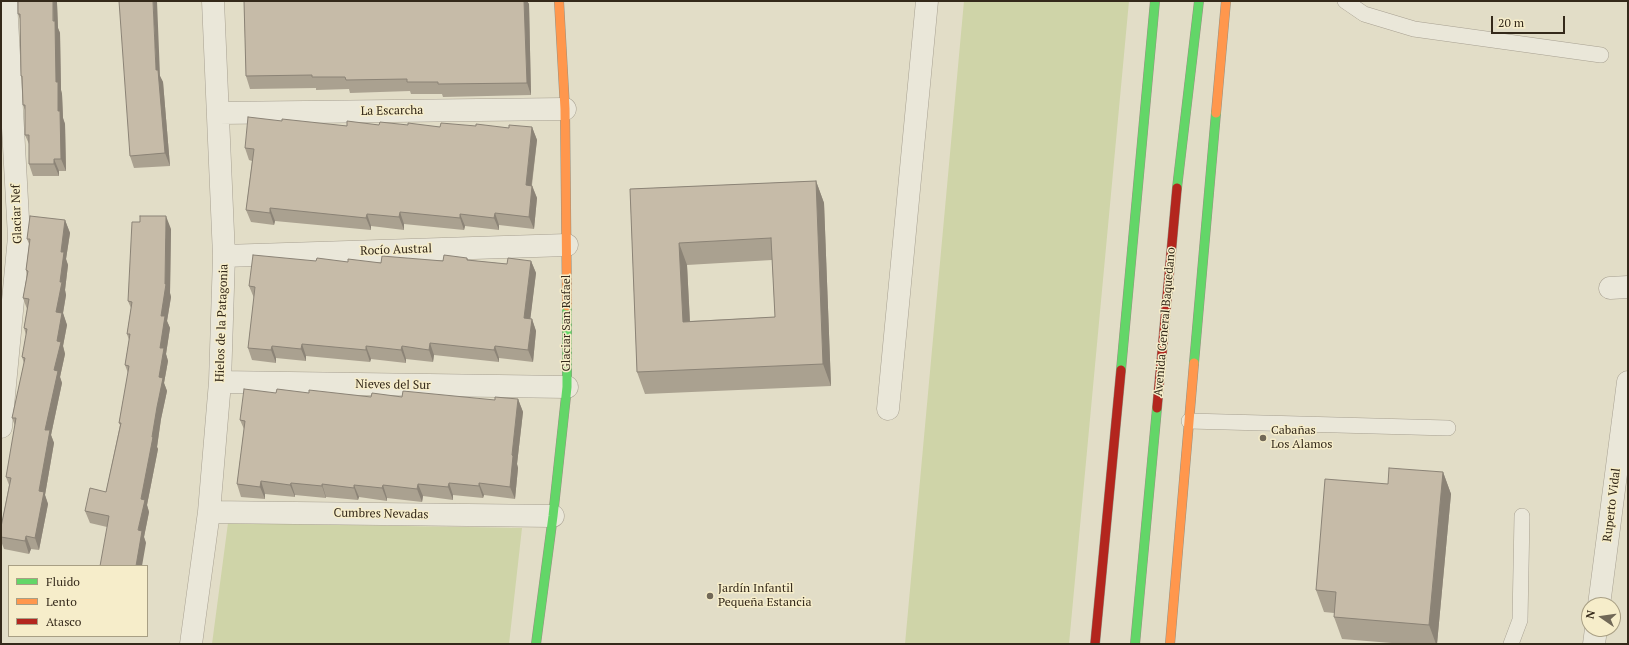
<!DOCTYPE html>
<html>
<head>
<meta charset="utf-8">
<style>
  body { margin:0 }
  #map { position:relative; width:1629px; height:645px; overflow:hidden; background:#e2ddc7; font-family:"PT Serif",serif }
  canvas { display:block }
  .frame { position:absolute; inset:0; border:2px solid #34291a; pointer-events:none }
  .legend { position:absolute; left:8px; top:565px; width:140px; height:72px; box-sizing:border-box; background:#f6edca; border:1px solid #a89f84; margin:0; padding:5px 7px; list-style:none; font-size:12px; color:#34291a }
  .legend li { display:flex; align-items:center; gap:8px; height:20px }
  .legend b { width:20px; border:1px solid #a89f84 }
  .north { position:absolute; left:1581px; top:597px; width:40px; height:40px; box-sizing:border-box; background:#f6edca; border:1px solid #a89f84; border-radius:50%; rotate:283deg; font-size:11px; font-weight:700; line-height:16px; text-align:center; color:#34291a }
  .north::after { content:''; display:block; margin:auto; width:14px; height:18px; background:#716857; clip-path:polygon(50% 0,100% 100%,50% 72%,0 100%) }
  .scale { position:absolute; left:1491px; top:16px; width:74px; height:18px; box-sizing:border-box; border:2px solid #34291a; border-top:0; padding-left:5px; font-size:12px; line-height:14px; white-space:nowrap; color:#34291a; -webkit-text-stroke:3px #f6edca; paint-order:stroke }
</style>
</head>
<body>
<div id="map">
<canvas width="1629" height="645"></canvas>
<div class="frame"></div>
<ul class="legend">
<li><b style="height:5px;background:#63d668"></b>Fluido</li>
<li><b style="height:5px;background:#ff974d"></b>Lento</li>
<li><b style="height:5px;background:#b3261e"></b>Atasco</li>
</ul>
<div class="north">N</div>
<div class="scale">20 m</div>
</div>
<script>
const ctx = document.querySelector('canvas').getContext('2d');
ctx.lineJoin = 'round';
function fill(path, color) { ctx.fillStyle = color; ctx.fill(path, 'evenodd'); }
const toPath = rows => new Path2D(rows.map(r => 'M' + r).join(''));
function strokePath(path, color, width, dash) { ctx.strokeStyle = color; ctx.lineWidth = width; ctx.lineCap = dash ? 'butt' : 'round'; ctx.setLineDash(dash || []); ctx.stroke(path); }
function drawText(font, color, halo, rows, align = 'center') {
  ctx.font = font + ' "PT Serif",serif'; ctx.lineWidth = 3; ctx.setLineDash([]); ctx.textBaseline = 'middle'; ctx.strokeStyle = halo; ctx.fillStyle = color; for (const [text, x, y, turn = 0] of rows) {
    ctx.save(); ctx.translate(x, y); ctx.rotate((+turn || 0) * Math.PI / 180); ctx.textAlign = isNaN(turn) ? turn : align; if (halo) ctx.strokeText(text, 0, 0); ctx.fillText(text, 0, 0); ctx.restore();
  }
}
const green = toPath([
  [964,1,1129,1,1069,644,905,644],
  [228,523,522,528,509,644,212,644]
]);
const lane = toPath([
  [1345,1,1364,14,1414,29,1601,55],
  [1189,421,1448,428],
  [1511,644,1520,620,1522,516]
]);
const street = toPath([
  [219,113,565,109],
  [224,256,567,245],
  [1610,288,1628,287],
  [220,382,567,387],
  [888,409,927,1],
  [1,427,19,237,6,1],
  [209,512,553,516],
  [1599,605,1628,382],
  [191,644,209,512,220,382,224,256,213,1],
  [1594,644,1596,629]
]);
const fast = toPath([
  [1177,188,1199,1],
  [1194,363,1216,113],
  [1121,370,1155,1],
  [536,644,553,516,567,387,567,306],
  [1135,644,1157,408]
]);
const slow = toPath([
  [559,1,565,109,567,306],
  [1216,113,1226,1],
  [1170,644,1194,363]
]);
const jam = toPath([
  [1157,408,1177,188],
  [1095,644,1121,370]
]);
const wall = toPath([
  [244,1,527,1,529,4,531,95,443,97,442,94,411,94,410,91,350,93,349,89,316,90,316,88,250,89,246,76],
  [57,3,58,28,60,33,61,90,62,94,63,118,65,124,66,171,59,171,59,176,33,176,29,164,29,144,25,135,25,110,23,105,22,80,21,76,20,19,18,14],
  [160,76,163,82,170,166,134,168,130,156],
  [282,121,347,126,408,125,440,127,476,126,509,128,532,127,537,140,532,185,537,198,534,229,499,225,499,230,465,226,464,230,404,224,404,230,371,226,371,230,275,221,274,225,251,222,246,210,252,161,249,160,245,148],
  [816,181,824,203,831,386,645,394,637,372,630,189],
  [772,260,775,317,690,321,687,265],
  [65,220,70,233,66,259,68,265,65,290,66,295,63,313,67,325,63,346,65,354,60,377,62,383,51,435,54,443,45,495,48,504,39,550,31,549,29,554,4,549,1,541,1,527,9,485,6,477,15,426,12,418,24,363,22,357,26,335,24,328,27,309,23,298,27,275,26,270,29,244,27,239],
  [171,229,170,293,171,297,167,321,170,328,166,354,168,361,164,383,167,391,161,419,157,447,158,449,147,505,149,512,144,537,146,543,107,527,90,523,85,511,106,492,120,425,119,423,128,373,125,365,129,340,127,334,131,308,128,301],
  [467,258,468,260,507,264,531,261,536,273,530,319,532,319,536,331,533,362,499,358,499,362,434,355,433,362,406,359,406,363,371,359,370,362,306,356,306,361,276,358,276,363,252,360,248,348,254,298,249,286,316,261,381,263,443,261],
  [276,393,309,393,371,397,495,400,518,399,523,412,517,464,518,468,515,499,484,495,483,498,453,495,453,500,423,496,422,502,387,498,387,501,359,497,358,500,326,497,326,498,295,495,295,497,265,494,265,499,241,497,237,484,244,429,240,420],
  [1443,472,1451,494,1437,644,1404,644,1342,639,1334,617,1334,613,1324,612,1316,590,1388,484]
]);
const shadedWall = toPath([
  [53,1,57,1,57,3,58,28,60,33,61,90,62,94,63,118,65,124,66,171,61,159,56,82],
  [153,1,157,1,160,76,163,82,170,166,165,153,156,70],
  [524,1,527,1,529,4,531,95,527,83],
  [532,127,537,140,530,197,526,185],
  [54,159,59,171,59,176,54,164],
  [816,181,824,203,831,386,823,364],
  [532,186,537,198,534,229,529,217],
  [270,208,275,221,274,225,270,213],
  [400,212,404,224,404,230,399,217],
  [495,213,499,225,499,230,494,218],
  [367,214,371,226,371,230,366,218],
  [460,214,465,226,464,230,460,218],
  [166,216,171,229,170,293,171,297,167,321,170,328,166,354,168,361,164,383,167,391,161,419,157,447,158,449,147,505,149,512,144,537,146,543,142,566,136,566,141,499,152,437,159,377,161,316,165,284],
  [65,220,70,233,66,259,68,265,65,290,66,295,63,313,67,325,63,346,65,354,60,377,62,383,51,435,54,443,45,495,48,504,39,550,35,538,45,430,54,370,57,341,56,312,60,282,61,252],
  [679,243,687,265,691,344,683,322],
  [531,261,536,273,529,330,524,318],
  [532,319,536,331,533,362,528,350],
  [430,343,434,355,433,362,429,350],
  [302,344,306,356,306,361,301,349],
  [272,346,276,358,276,363,271,350],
  [366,346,371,359,370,362,366,350],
  [402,346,406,359,406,363,401,350],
  [495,346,499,358,499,362,494,350],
  [518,399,523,412,517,464,518,468,515,499,510,487,512,455],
  [1443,472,1451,494,1437,644,1436,644,1429,625],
  [261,481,265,494,265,499,260,487],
  [291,483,295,495,295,497,290,485],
  [449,483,453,495,453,500,448,487],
  [479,483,484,495,483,498,479,486],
  [322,484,326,497,326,498,322,486],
  [418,484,423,496,422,502,417,489],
  [354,485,359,497,358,500,354,488],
  [383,485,387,498,387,501,382,488],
  [26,536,31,549,29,554,25,541]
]);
const building = toPath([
  [18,1,53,1,53,21,55,21,56,82,58,82,58,111,60,111,61,159,54,159,54,164,29,164,29,135,25,135,25,105,23,105,22,76,21,76,20,14,18,14,18,1],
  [119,1,153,1,156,70,158,70,165,153,130,156,119,1],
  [244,1,524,1,527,83,438,84,438,82,407,82,407,79,346,80,345,77,312,77,312,75,246,76,244,1],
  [248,117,282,121,282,119,347,126,347,121,379,125,380,122,408,125,408,123,440,127,441,123,476,126,476,124,509,128,509,125,532,127,526,185,532,186,529,217,495,213,494,218,460,214,460,218,400,212,399,217,367,214,366,218,270,208,270,213,246,210,254,149,245,148,248,117],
  [816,181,823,364,637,372,630,189,816,181],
  [771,238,775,317,683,322,679,243,771,238],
  [30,216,65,220,61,252,64,252,60,282,62,282,56,312,62,313,57,341,61,342,54,370,58,371,45,430,50,430,39,491,44,492,35,538,26,536,25,541,1,537,1,527,11,478,6,477,16,418,12,418,25,358,22,357,27,329,24,328,29,299,23,298,28,271,26,270,30,239,27,239,30,216],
  [140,216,166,216,165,284,166,284,161,316,165,316,160,348,164,348,159,377,163,378,157,407,152,437,153,437,141,499,145,500,138,530,142,531,136,566,100,566,109,516,85,511,90,488,106,492,121,423,119,423,129,366,125,365,130,334,127,334,132,302,128,301,132,222,140,222,140,216],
  [253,255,316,261,317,258,348,262,348,259,381,263,382,256,443,261,444,255,467,258,467,260,507,264,508,258,531,261,524,318,532,319,528,350,495,346,494,350,430,343,429,350,402,346,401,350,366,346,366,350,302,344,301,349,272,346,271,350,248,348,255,287,249,286,253,255],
  [244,389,276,393,277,389,309,393,309,390,371,397,372,393,402,397,403,391,495,400,495,397,518,399,512,455,513,456,510,487,479,483,479,486,449,483,448,487,418,484,417,489,383,485,382,488,354,485,354,488,322,484,322,486,291,483,290,485,261,481,260,487,237,484,245,421,240,420,244,389],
  [1389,468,1443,472,1429,625,1334,617,1336,592,1316,590,1325,479,1388,484,1389,468]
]);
const markers = [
  [1263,438,4,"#716857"],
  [710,596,4,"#716857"]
];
const streetNames = [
  ["La Escarcha",392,111,-1],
  ["Glaciar Nef",17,214,-92],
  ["Rocío Austral",396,250,-2],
  ["Avenida General Baquedano",1165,322,-85],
  ["Hielos de la Patagonia",222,323,-88],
  ["Glaciar San Rafael",567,323,-90],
  ["Nieves del Sur",393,385,1],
  ["Ruperto Vidal",1612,505,-83],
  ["Cumbres Nevadas",381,514,1]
];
const poiNames = [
  ["Cabañas",1271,431],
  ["Los Alamos",1271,445],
  ["Jardín Infantil",718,589],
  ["Pequeña Estancia",718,603]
];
fill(green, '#cfd4a8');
strokePath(lane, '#a7a091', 16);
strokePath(street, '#a7a091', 23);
strokePath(fast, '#969081', 10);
strokePath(slow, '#969081', 10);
strokePath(jam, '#969081', 10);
strokePath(lane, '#eae7d9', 15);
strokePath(street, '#eae7d9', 22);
strokePath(fast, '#63d668', 9);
strokePath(slow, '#ff974d', 9);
strokePath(jam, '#b3261e', 9);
fill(wall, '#aaa190');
fill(shadedWall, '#8b8376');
fill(building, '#c6bba8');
strokePath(building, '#8b8376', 1);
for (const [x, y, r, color] of markers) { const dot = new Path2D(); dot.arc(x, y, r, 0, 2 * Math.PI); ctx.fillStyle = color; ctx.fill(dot); strokePath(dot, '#f6edca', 1.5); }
drawText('12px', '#34291a', '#f6edca', streetNames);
drawText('12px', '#34291a', '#f6edca', poiNames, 'left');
</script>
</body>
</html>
